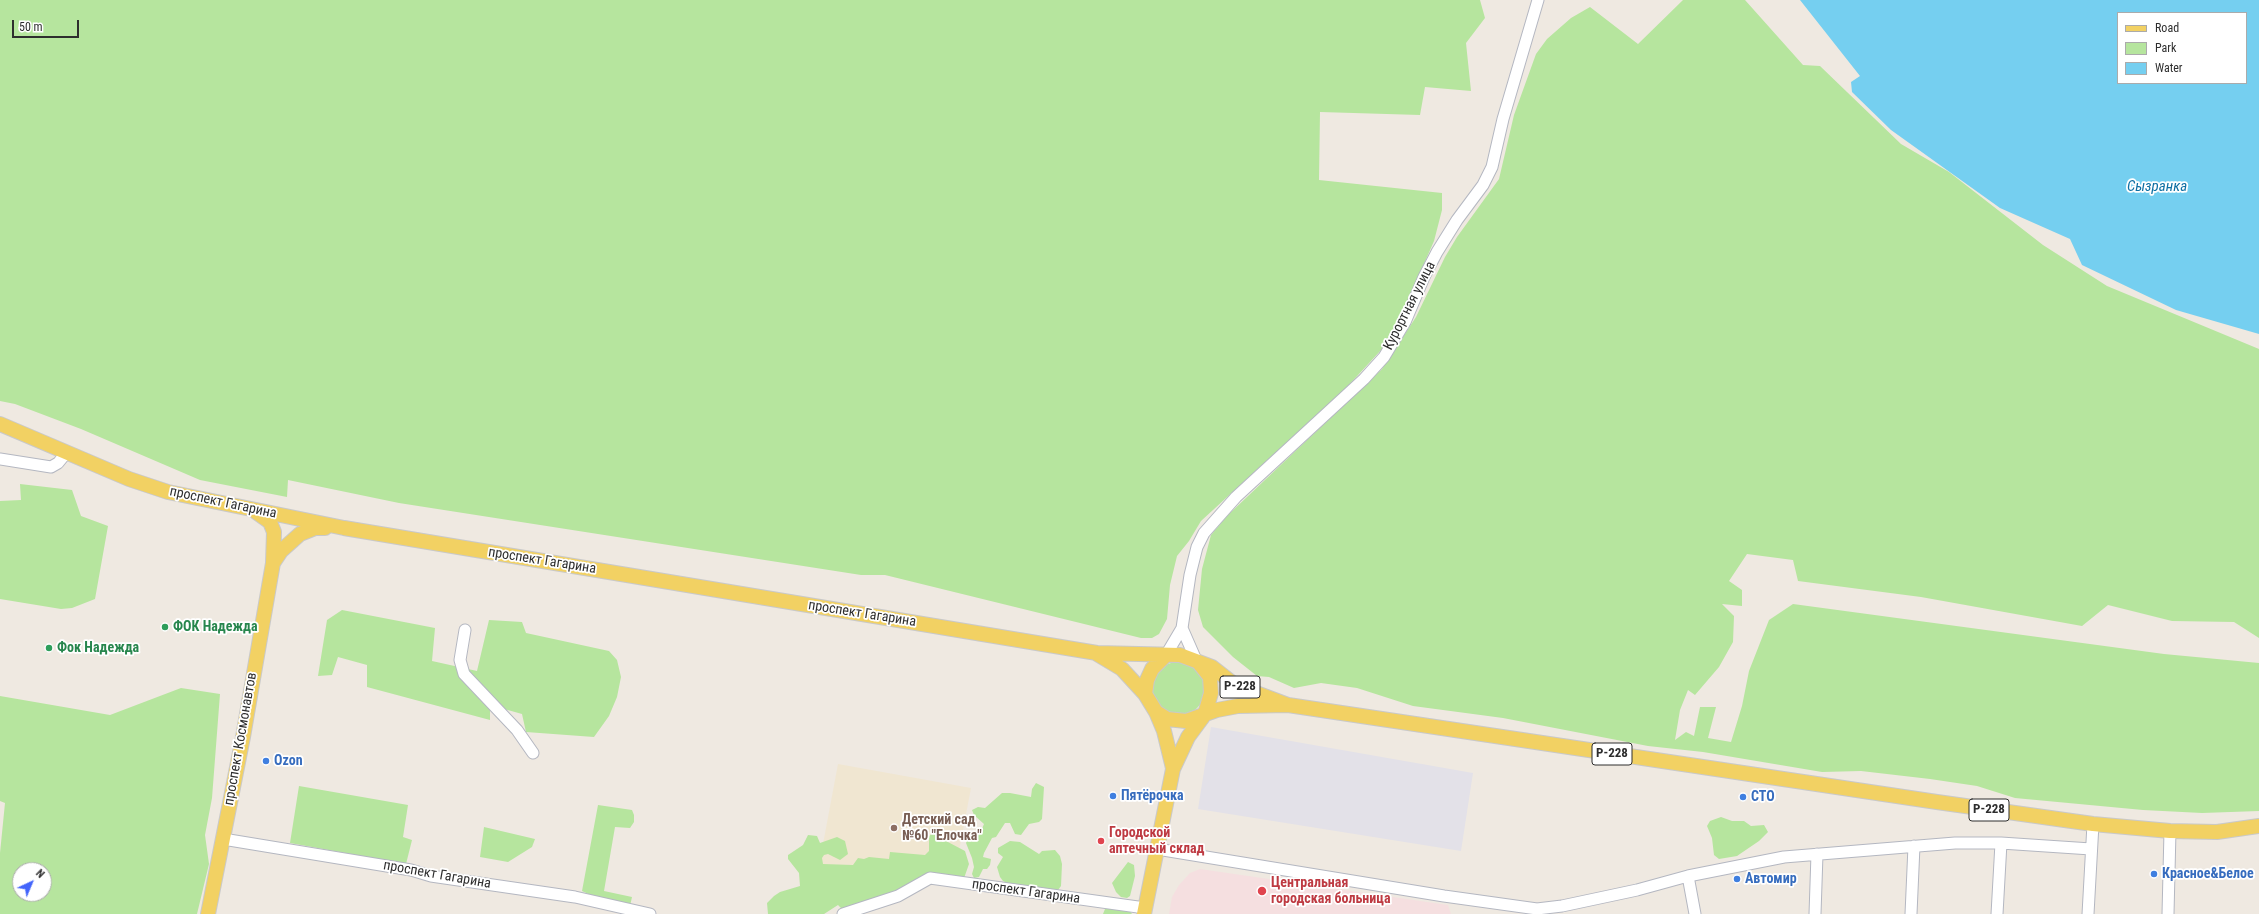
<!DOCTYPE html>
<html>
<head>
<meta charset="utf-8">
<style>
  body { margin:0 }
  #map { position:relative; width:2259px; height:914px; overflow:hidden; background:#efe9e1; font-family:"Roboto Condensed",sans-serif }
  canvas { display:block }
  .legend { position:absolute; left:2117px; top:12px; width:130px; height:72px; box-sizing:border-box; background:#fff; border:1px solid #ababab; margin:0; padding:5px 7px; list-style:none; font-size:12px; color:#2e2e2e }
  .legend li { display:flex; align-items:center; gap:8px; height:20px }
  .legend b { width:20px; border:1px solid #ababab }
  .north { position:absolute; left:12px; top:862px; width:40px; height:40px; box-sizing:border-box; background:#fff; border:1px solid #ababab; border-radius:50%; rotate:44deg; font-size:11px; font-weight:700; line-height:16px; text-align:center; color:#2e2e2e }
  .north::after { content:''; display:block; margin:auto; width:14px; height:18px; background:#4264fb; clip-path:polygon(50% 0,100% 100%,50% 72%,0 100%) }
  .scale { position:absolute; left:12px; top:20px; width:67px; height:18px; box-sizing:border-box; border:2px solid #2e2e2e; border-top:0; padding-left:5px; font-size:12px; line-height:14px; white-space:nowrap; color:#2e2e2e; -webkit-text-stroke:3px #fff; paint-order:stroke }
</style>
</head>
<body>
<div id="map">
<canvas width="2259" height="914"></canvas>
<ul class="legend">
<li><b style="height:5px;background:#f2d163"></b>Road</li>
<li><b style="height:11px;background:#b6e59e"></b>Park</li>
<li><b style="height:11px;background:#75cff0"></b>Water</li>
</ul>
<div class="north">N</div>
<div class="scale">50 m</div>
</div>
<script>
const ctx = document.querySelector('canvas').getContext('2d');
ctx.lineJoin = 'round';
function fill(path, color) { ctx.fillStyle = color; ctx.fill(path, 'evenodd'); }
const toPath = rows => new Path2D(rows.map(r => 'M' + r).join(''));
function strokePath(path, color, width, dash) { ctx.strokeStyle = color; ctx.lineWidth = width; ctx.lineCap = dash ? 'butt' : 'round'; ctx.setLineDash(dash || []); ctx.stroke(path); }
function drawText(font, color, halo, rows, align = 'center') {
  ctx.font = font + ' "Roboto Condensed",sans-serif'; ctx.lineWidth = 3.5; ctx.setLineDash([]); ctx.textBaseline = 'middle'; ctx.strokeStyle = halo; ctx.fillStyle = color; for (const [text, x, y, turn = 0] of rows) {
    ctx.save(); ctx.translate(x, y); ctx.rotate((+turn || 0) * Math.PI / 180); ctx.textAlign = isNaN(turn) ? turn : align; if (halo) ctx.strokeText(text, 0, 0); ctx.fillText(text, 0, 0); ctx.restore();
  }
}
const industrial = toPath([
  [1211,727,1473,773,1461,851,1198,809]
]);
const education = toPath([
  [838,764,971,788,955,872,817,876]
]);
const medical = toPath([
  [1200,869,1448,905,1451,914,1169,914,1172,897,1179,885,1190,873]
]);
const green = toPath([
  [0,0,1480,0,1485,18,1466,43,1471,91,1425,87,1420,115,1320,112,1319,180,1442,193,1442,210,1434,241,1398,323,1382,349,1347,387,1201,521,1189,541,1177,556,1170,585,1167,619,1159,634,1152,638,1141,638,885,575,861,575,399,503,288,480,287,497,200,480,81,429,15,404,0,401],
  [1683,0,1745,0,1803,65,1820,66,1901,144,1949,172,2043,245,2107,286,2259,349,2259,638,2234,622,2172,621,2108,605,2082,626,1921,597,1798,581,1793,560,1747,554,1729,581,1742,590,1742,606,1722,604,1734,616,1733,642,1719,667,1695,695,1688,690,1680,710,1675,740,1686,732,1694,736,1700,707,1716,707,1708,738,1731,742,1742,706,1749,671,1769,620,1793,604,2164,654,2259,663,2259,811,2202,813,2143,810,2015,798,1977,786,1930,779,1861,771,1822,772,1703,752,1648,746,1503,718,1413,706,1357,688,1321,683,1294,688,1269,677,1257,676,1233,657,1203,627,1198,610,1202,569,1211,535,1228,515,1382,369,1416,317,1445,257,1457,237,1499,179,1514,115,1536,54,1547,39,1571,18,1590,7,1638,44],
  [20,484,72,490,81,516,108,526,95,599,72,608,61,609,0,599,0,501,21,500],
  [342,610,435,628,432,661,477,671,489,620,522,622,526,633,609,651,617,660,621,677,617,697,609,716,594,737,526,732,522,714,490,705,490,720,367,687,367,665,338,657,332,675,318,676,327,620],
  '1151 689a27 27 0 1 1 54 0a27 27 0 1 1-54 0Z',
  [181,688,220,694,212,798,205,835,209,864,197,914,0,914,0,853,5,803,0,801,0,696,110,715],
  [20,870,44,870,44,894,20,894],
  [1036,783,1044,787,1042,819,1039,822,1029,824,1021,835,1015,834,1010,823,1005,823,996,837,992,838,984,853,983,857,991,859,990,865,987,869,983,869,979,877,974,878,972,874,974,867,972,858,966,843,968,838,981,831,984,824,974,815,972,810,978,807,985,808,1002,793,1010,793,1031,797,1032,789],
  [299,786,408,805,403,837,412,840,406,864,290,843],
  [598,805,632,810,634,815,634,822,630,828,615,827,604,891,632,897,630,906,599,899,582,891],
  [1721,817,1732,821,1744,821,1751,826,1764,825,1768,832,1759,841,1737,856,1719,859,1714,855,1712,838,1707,826,1710,821],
  [484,827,535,839,532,847,508,862,480,857],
  [933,833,939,834,946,841,965,851,969,864,963,881,929,876,899,894,844,911,838,905,824,914,768,914,767,903,774,896,780,892,800,886,799,873,788,859,788,855,803,845,808,835,817,836,820,843,837,837,845,841,848,854,840,860,828,854,824,855,822,858,823,864,853,865,858,858,864,859,869,857,889,859,890,852,925,855,929,851,929,836],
  [1010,841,1020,842,1039,854,1042,851,1055,850,1060,856,1062,864,1061,886,1058,890,1049,891,1007,883,1003,881,1000,877,997,867,1003,857,998,853,998,848],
  [1128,862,1134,865,1135,876,1130,896,1127,898,1121,897,1116,892,1112,883],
  [1110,907,1127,908,1132,914,1103,914,1105,909]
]);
const water = toPath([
  [1800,0,2259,0,2259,334,2176,310,2082,265,2070,239,2000,208,1891,130,1852,92,1851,82,1860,76],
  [2118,13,2246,13,2246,83,2118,83]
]);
const minor = toPath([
  [0,459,51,467,58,463,67,452],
  [1182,628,1196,660],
  [465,630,460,660,464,674,517,730,533,753],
  [1166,655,1182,628,1190,575,1197,547,1204,533,1236,497,1364,379,1384,357,1405,322,1424,277,1437,252,1457,220,1483,185,1492,167,1503,119,1538,0],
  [223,839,411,870,431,876,575,897,650,914],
  [1157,849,1444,896,1537,909,1562,906,1637,890,1688,876,1784,857,1955,843,2001,843,2091,849],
  [1688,876,1695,914],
  [843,914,898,896,930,878,1145,908],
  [1815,914,1817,854],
  [1911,914,1914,846],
  [1997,914,2001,843],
  [2088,914,2093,824],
  [2168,914,2170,831]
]);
const major = toPath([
  [0,424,129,479,168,492,344,528,1097,653,1180,655,1212,667,1235,685,1288,705],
  [273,563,281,551,300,534,315,528,325,528],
  [1097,654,1122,669,1145,694,1156,712,1164,731,1173,768],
  [1145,694,1147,680,1152,669,1166,655],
  [1156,712,1167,719,1186,721,1217,710,1238,706,1288,705,1937,802,2093,824,2170,831,2217,832,2259,826],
  [208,914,243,737,273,563,274,532,270,522,256,512],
  [1144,914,1173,769,1188,737,1205,714,1211,693,1210,677,1199,663]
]);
const markers = [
  [165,627,4,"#2e9e5b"],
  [49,648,4,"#2e9e5b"],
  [266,761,4,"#3f7fe0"],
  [1113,796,4,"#3f7fe0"],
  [1743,797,4,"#3f7fe0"],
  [894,828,4,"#8d6e63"],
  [1101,841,4,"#e0444e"],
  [2154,874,4,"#3f7fe0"],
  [1737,879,4,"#3f7fe0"],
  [1262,891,5,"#e0444e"]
];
const shields = [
  [1240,687,40],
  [1612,754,40],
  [1989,810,40]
];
const shieldNames = [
  ["Р-228",1240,687],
  ["Р-228",1612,754],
  ["Р-228",1989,810]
];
const streetNames = [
  ["Курортная улица",1410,306,-63],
  ["проспект Гагарина",223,503,12],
  ["проспект Гагарина",542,561,9],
  ["проспект Гагарина",862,614,9],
  ["проспект Космонавтов",241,739,-80],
  ["проспект Гагарина",437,875,10],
  ["проспект Гагарина",1026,892,8]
];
const leisureNames = [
  ["ФОК Надежда",173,627],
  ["Фок Надежда",57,648]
];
const shopNames = [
  ["Ozon",274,761],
  ["Пятёрочка",1121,796],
  ["СТО",1751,797],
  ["Красное&Белое",2162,874],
  ["Автомир",1745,879]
];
const educationNames = [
  ["Детский сад",902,820],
  ["№60 \"Елочка\"",902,836]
];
const healthNames = [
  ["Городской",1109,833],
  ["аптечный склад",1109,849],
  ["Центральная",1271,883],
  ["городская больница",1271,899]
];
const waterNames = [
  ["Сызранка",2157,187]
];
fill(industrial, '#e3e1e8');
fill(education, '#f0e6d1');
fill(medical, '#f5dfe0');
fill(green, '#b6e59e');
fill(water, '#75cff0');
strokePath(minor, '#b4b7c1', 13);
strokePath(major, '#c9c9c9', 16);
strokePath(minor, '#fff', 11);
strokePath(major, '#f2d163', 14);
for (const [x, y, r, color] of markers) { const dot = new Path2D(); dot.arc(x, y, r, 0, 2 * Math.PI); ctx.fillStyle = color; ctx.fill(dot); strokePath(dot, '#fff', 1.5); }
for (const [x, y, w] of shields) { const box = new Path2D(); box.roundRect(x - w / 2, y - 11, w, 22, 3); ctx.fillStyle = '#fff'; ctx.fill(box); strokePath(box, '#2e2e2e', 1); }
drawText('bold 13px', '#2e2e2e', null, shieldNames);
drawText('14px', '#2e2e2e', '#fff', streetNames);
drawText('bold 14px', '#27864d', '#fff', leisureNames, 'left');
drawText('bold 14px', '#366cbe', '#fff', shopNames, 'left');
drawText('bold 14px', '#785e54', '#fff', educationNames, 'left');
drawText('bold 14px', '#be3a42', '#fff', healthNames, 'left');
drawText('italic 15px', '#0d6fa3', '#fff', waterNames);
</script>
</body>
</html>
